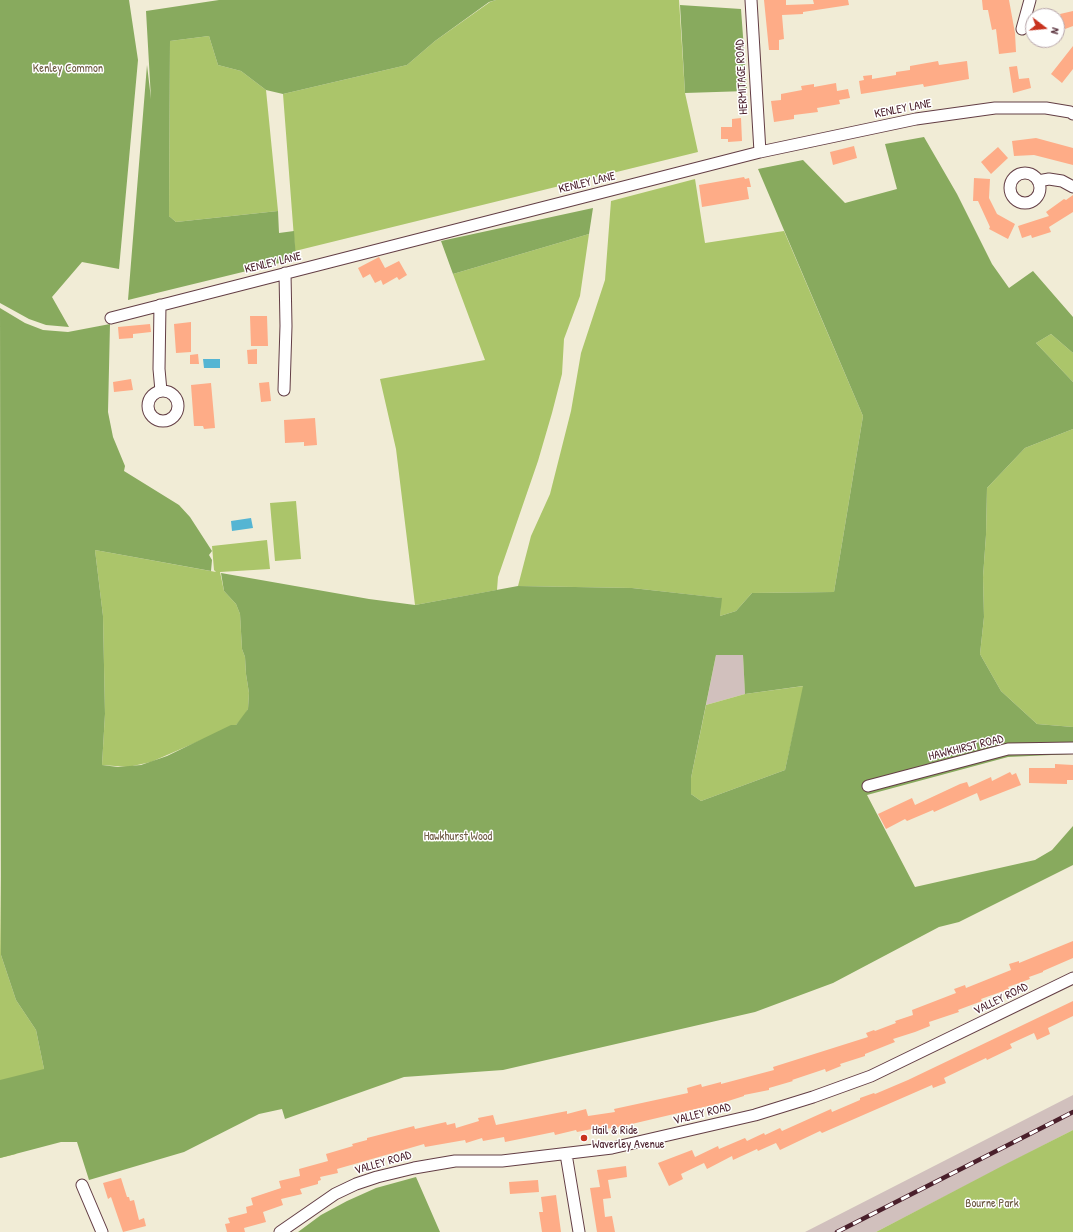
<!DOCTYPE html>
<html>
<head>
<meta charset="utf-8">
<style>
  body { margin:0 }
  #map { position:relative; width:1073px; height:1232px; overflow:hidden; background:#f1ecd6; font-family:"Patrick Hand",sans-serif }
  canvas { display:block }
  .north { position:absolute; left:1025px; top:8px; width:40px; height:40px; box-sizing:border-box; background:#fff; border:1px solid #b7a5aa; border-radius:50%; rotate:106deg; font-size:11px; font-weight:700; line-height:16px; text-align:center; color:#4a1f2b }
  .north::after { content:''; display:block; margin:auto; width:14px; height:18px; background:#c8321e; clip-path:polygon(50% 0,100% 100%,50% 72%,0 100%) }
</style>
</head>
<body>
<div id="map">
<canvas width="1073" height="1232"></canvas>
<div class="north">N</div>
</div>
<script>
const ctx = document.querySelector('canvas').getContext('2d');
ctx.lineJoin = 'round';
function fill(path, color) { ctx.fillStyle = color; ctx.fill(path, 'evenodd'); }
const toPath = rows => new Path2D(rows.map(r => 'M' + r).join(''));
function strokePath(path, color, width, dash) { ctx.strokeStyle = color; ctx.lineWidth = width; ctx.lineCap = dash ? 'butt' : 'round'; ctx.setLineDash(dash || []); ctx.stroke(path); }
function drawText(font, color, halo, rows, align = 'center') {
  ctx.font = font + ' "Patrick Hand",sans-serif'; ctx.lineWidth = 3; ctx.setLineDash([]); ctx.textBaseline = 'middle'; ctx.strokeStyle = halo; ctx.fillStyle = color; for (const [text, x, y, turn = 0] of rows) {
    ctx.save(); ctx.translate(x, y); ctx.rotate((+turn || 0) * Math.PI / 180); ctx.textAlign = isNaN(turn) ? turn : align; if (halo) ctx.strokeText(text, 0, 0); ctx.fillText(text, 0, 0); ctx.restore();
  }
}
const industrial = toPath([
  [716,655,743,655,745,694,706,705],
  [1073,1095,1073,1130,876,1232,805,1232]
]);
const green = toPath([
  [496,0,679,0,685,93,698,152,295,251,283,94,407,65,435,41,490,2],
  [209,36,218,65,241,71,266,90,278,211,176,222,169,216,170,41],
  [695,179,705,243,784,231,863,416,834,592,752,593,736,611,720,616,721,598,632,588,518,586,531,536,550,494,571,411,581,353,605,280,611,201],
  [589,234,580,296,564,339,562,374,552,413,538,461,498,577,497,590,415,605,396,449,380,379,485,360,453,274],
  [1051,334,1073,353,1073,382,1036,343],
  [1073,429,1073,727,1037,724,1001,691,980,654,984,617,983,577,986,535,987,488,1025,448],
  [296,501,301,559,275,561,270,503],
  [267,540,270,569,220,572,224,591,236,604,240,614,242,649,245,657,246,674,249,693,248,709,245,715,236,725,151,762,128,767,102,765,105,714,103,616,95,550,216,572,214,570,212,546],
  [804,686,785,770,701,801,691,794,691,778,706,705,745,694],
  [0,876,1,955,16,1000,36,1030,44,1069,16,1154,0,1158],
  [1073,1130,1073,1232,876,1232,1004,1165]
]);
const forest = toPath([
  [0,0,129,0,138,60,119,269,82,262,52,297,69,327,46,325,29,319,0,303],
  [219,0,496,0,489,2,435,41,407,65,283,94,266,90,241,71,218,65,209,36,170,41,169,216,176,222,278,211,279,233,294,231,296,259,128,300,147,65,151,99,146,11],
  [680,5,741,9,747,91,685,93],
  [924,137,957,194,992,264,1009,288,1033,271,1073,317,1073,353,1051,334,1036,343,1073,382,1073,429,1025,448,987,488,986,535,983,577,984,617,980,654,1001,691,1037,724,1073,727,1073,754,1008,757,867,795,915,887,1035,860,1052,850,1073,826,1073,865,959,922,939,927,833,983,755,1012,503,1070,404,1077,285,1119,282,1109,259,1114,184,1152,89,1180,77,1142,61,1142,0,1158,0,1080,44,1069,36,1030,16,1000,1,955,0,308,25,323,43,330,68,332,110,324,108,412,113,437,125,466,124,471,179,505,190,517,212,551,209,555,212,560,211,571,95,550,103,616,105,714,102,765,118,767,141,765,167,756,231,725,236,725,248,709,249,693,246,674,245,657,242,649,240,614,236,604,224,591,221,573,369,599,415,605,518,586,632,588,722,598,720,616,736,611,752,593,834,592,863,416,758,169,803,160,845,203,897,189,885,144],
  [716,655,743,655,745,694,803,686,785,770,701,801,691,794,691,778],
  [593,208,589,234,453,274,441,241],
  [416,1177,440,1232,298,1232,321,1215,347,1201,376,1188]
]);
const water = toPath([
  [203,359,220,359,220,368,204,368],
  [251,518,253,528,232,531,231,521]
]);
const building = toPath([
  [764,0,786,0,786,5,814,4,813,0,848,0,849,5,803,12,803,14,782,15,784,39,779,40,779,50,769,50],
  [982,0,1009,0,1015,33,1016,52,999,54,996,29,992,30,988,10,983,10],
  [1073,11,1073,26,1065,29,1060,14],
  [1073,46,1073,69,1062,83,1051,74],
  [938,61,939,65,967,61,969,79,924,87,923,84,861,94,859,81,864,80,863,76,872,75,872,79,896,75,896,72,910,70,910,66],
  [1017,66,1019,79,1029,78,1031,88,1013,93,1009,67],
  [836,83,837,91,848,89,850,98,839,100,840,104,817,108,818,112,794,115,794,119,774,122,771,101,781,100,781,94,802,90,801,86,814,84,814,87],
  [741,118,742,141,728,142,728,139,721,139,721,127,732,127,732,119],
  [1036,138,1073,148,1073,165,1034,155,1014,156,1012,141],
  [854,146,857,158,833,165,830,152],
  [998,147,1008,158,991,174,981,162],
  [744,177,745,179,749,178,751,187,747,187,749,199,702,207,699,185],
  [974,178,990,179,989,198,997,214,1015,224,1008,239,989,229,990,227,978,201,973,201],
  [1073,195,1073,212,1049,227,1051,232,1032,238,1031,235,1022,238,1018,226,1049,216,1046,212,1064,199,1066,200],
  [379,257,385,268,399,261,407,275,399,280,397,277,383,285,381,280,375,283,370,274,363,278,358,268],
  [250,316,267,316,268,346,251,346],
  [191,322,191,352,176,353,174,324],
  [150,324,151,332,133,334,133,338,119,339,118,327],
  [257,349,257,364,248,364,247,350],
  [198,354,199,364,190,364,190,355],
  [131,379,133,390,114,392,113,382],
  [269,382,271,401,261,402,259,383],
  [211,383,215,428,204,429,203,426,194,426,191,385],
  [315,418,317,445,304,446,304,442,285,443,284,420],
  [1055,764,1073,765,1073,780,1067,780,1067,784,1029,783,1029,768,1055,768],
  [1010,772,1012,775,1016,773,1021,785,980,801,977,793,934,812,933,810,907,821,905,819,886,829,878,814,912,798,915,805,960,784,967,782,969,787,991,777,992,781],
  [1073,941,1073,958,1043,971,1043,972,1029,977,1030,979,1008,987,1009,989,981,999,982,1001,958,1010,959,1012,929,1022,930,1026,915,1032,893,1039,895,1042,865,1054,865,1056,840,1064,841,1066,826,1072,825,1069,792,1080,793,1081,769,1088,769,1090,744,1095,744,1096,725,1102,619,1127,597,1130,597,1128,577,1132,576,1130,555,1135,554,1132,505,1142,504,1137,483,1141,482,1138,466,1143,465,1140,425,1147,424,1144,337,1169,338,1173,320,1177,321,1180,318,1181,318,1184,300,1189,302,1194,281,1199,283,1205,263,1212,266,1222,244,1228,245,1232,227,1232,225,1224,230,1223,228,1218,247,1213,246,1207,253,1205,251,1198,281,1188,279,1181,300,1176,299,1169,328,1161,326,1154,353,1146,352,1144,367,1140,367,1138,414,1126,415,1129,446,1122,447,1125,455,1123,456,1128,479,1121,478,1118,493,1115,496,1125,567,1111,567,1114,586,1109,588,1116,615,1112,614,1109,688,1093,687,1088,701,1084,702,1087,721,1082,721,1084,774,1070,773,1067,868,1037,866,1033,874,1030,875,1031,896,1023,895,1021,913,1015,912,1010,956,993,954,989,965,985,966,988,1011,970,1009,964,1019,961,1019,963],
  [1073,1001,1073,1016,1048,1028,1050,1034,1037,1040,1034,1033,1010,1044,1012,1048,987,1060,986,1058,944,1078,946,1083,933,1088,932,1085,822,1133,820,1131,780,1150,776,1143,758,1151,757,1149,733,1160,732,1156,707,1169,704,1163,681,1174,683,1179,669,1186,658,1163,692,1150,695,1157,718,1146,719,1149,745,1138,747,1141,764,1133,765,1135,780,1128,782,1131,831,1109,832,1112,860,1100,860,1098,874,1093,875,1094,908,1080],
  [626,1166,627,1177,608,1180,611,1198,603,1199,605,1217,612,1216,615,1232,597,1232,590,1188,600,1187,597,1170],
  [121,1178,127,1197,129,1197,130,1201,134,1200,139,1220,144,1218,146,1226,123,1232,111,1197,108,1199,103,1183],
  [538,1180,539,1192,510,1194,509,1182],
  [556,1195,561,1232,542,1232,539,1212,543,1212,541,1197]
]);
const minor = toPath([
  [751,0,760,152],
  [1022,29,1030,0],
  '1010 188a15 15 0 1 1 30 0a15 15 0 1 1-30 0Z',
  [1038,181,1049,179,1062,181,1073,187],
  [160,305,159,369,161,391],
  [111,318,760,152,916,119,995,108,1046,108,1070,112,1073,114],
  [284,390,286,326,285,273],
  '148 406a15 15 0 1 1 30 0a15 15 0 1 1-30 0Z',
  [868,786,1008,749,1073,748],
  [566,1154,579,1232],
  [82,1185,102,1232],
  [280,1232,335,1194,356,1184,377,1177,414,1168,455,1161,502,1161,612,1148,755,1115,813,1097,871,1076,1073,978]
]);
const rail = toPath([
  [837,1232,1073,1112]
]);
const markers = [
  [584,1138,4,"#c8321e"]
];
const parkNames = [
  ["Kenley Common",68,69],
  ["Hawkhurst Wood",458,837],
  ["Bourne Park",992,1204]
];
const streetNames = [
  ["HERMITAGE ROAD",742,77,-93],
  ["KENLEY LANE",903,109,-11],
  ["KENLEY LANE",587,183,-14],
  ["KENLEY LANE",273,263,-14],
  ["HAWKHIRST ROAD",966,748,-14],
  ["VALLEY ROAD",1001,999,-26],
  ["VALLEY ROAD",702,1114,-14],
  ["VALLEY ROAD",383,1163,-16]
];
const poiNames = [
  ["Hail & Ride",592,1131],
  ["Waverley Avenue",592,1145]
];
fill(industrial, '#d1c0bd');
fill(green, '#abc56a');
fill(forest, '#88aa5e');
fill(water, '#55b5d3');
fill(building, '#feac87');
strokePath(minor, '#633e45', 13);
strokePath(minor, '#fff', 11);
strokePath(rail, '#4a1f2b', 4.5);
strokePath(rail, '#fff', 3, [9]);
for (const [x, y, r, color] of markers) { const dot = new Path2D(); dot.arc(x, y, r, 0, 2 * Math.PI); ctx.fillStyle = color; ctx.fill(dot); strokePath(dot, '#fff', 1.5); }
drawText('12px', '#6c5941', '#fff', parkNames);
drawText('12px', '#4a1f2b', '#fff', streetNames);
drawText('12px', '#4a1f2b', '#fff', poiNames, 'left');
</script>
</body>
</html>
